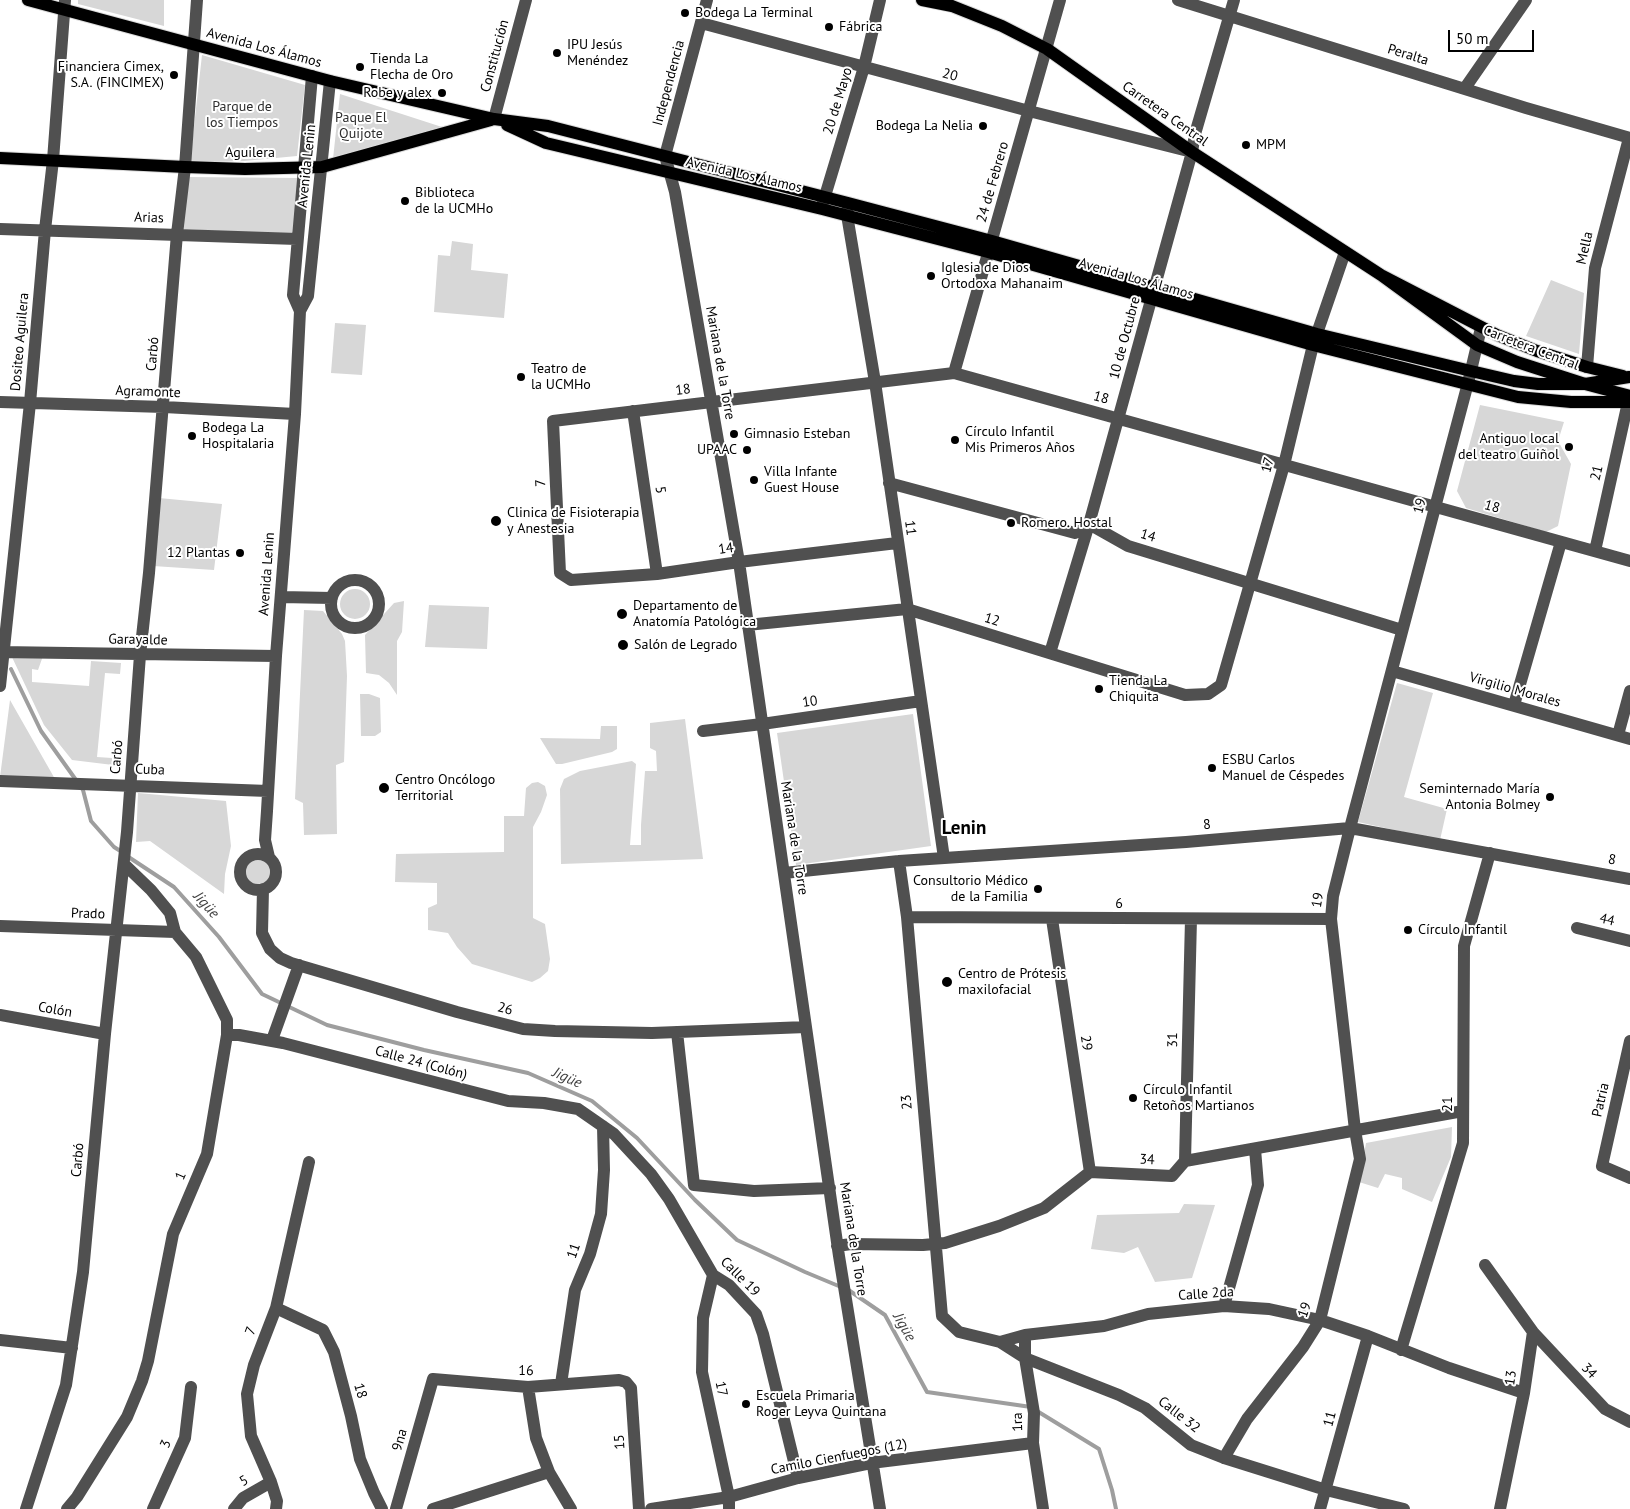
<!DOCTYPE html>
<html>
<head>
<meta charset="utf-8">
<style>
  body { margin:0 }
  #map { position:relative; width:1630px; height:1509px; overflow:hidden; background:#fff; font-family:"PT Sans",sans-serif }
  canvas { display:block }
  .scale { position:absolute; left:1448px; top:30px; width:86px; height:22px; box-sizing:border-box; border:2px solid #000; border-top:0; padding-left:6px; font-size:15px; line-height:18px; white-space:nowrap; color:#000; -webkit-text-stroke:4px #fff; paint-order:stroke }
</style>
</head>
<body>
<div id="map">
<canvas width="1630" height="1509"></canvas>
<div class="scale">50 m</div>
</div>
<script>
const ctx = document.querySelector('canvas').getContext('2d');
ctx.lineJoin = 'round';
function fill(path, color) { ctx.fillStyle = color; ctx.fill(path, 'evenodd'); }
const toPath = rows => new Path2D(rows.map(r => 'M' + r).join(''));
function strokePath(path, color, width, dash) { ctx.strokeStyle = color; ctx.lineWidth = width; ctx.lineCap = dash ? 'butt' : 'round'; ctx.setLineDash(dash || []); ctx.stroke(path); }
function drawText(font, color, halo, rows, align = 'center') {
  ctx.font = font + ' "PT Sans",sans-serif'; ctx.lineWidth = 4; ctx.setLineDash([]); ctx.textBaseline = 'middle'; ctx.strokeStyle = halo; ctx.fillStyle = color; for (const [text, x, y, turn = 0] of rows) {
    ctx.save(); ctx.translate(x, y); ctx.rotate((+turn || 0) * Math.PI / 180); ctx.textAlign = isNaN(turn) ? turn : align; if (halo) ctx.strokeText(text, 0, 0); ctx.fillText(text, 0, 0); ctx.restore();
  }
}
const green = toPath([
  [78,0,164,0,164,26,78,4],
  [202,55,305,85,297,156,244,161,190,162],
  [340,94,442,127,333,159],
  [189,177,298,178,293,235,183,229],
  [452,241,473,244,471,270,508,274,504,318,434,312,438,255,450,256],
  [1551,280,1584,293,1579,354,1526,336],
  [335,323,366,325,362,375,331,373],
  [1480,405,1564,422,1558,441,1571,464,1558,526,1546,532,1466,508,1457,491],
  [159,498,222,504,214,570,153,566],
  '340 604a15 15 0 1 1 30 0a15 15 0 1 1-30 0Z',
  [404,601,402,632,397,641,397,695,389,683,379,675,366,673,365,635,394,603],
  [429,605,489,607,487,649,425,647],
  [304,610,323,611,342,634,345,641,347,676,344,762,336,765,337,834,304,835,303,803,295,799],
  [11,655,43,656,38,670,32,669,32,682,89,686,91,661,121,663,120,674,105,673,97,757,112,758,113,765,72,760,44,725],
  [1397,683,1433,693,1404,797,1447,809,1440,840,1358,822],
  [360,694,369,694,380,698,381,732,375,736,361,736],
  [10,700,55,779,0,777],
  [913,714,931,846,796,865,777,733],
  [685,719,703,859,561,864,560,789,564,779,580,771,632,761,636,764,630,845,641,845,641,825,645,771,657,771,656,751,650,748,650,723],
  [601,726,617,726,617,749,612,752,562,764,556,764,540,738,600,739],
  [538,782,545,786,547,795,541,812,533,827,533,918,545,924,550,959,548,971,540,978,532,982,472,964,457,947,448,933,428,930,428,908,437,904,437,883,395,882,396,854,504,852,504,816,524,816,526,788,532,783],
  [138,793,226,801,231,846,225,874,224,894,150,841,136,842],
  '246 872a12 12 0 1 1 24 0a12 12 0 1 1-24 0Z',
  [1452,1127,1451,1157,1432,1202,1402,1189,1402,1178,1385,1174,1378,1188,1359,1182,1366,1143],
  [1184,1204,1215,1205,1192,1278,1155,1282,1138,1247,1124,1253,1091,1249,1097,1215,1179,1213]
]);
const stream = toPath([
  [11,669,41,731,76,780],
  [80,786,83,790,91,821,114,847,122,852],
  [127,856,174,887,219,937,262,994,327,1025,424,1050,528,1073,592,1101,637,1138,695,1200,737,1240,805,1272,841,1287],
  [847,1289,885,1315,927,1392,1031,1407],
  [1037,1411,1099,1449,1112,1490,1116,1509]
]);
const minor = toPath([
  [707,0,665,156,675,192,739,562,839,1256,880,1509],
  [1178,0,1526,108,1630,138],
  [701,23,1029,111,1192,152],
  [1465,88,1526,0],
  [494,119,526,0],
  [848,205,847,215,875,382,944,858],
  [822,206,864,67,880,0],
  [0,229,297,239],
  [300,311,293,295,312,76],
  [1587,367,1595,268,1629,138],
  [954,373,1060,0],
  [0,402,164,407,295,414],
  [633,411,657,574],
  [889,483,1075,533,1089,524,1128,546,1402,630],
  [897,543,739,562,657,574,571,580,560,573,553,421,954,373,1630,561],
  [1595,551,1628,402],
  '331 604a24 24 0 1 1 48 0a24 24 0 1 1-48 0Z',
  [281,597,332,598],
  [747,625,907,609,1185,695,1208,694,1221,685,1284,465,1313,345,1345,252],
  [0,652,276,656],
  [1050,653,1089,524,1192,152,1195,134,1234,0],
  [1392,671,1630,739],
  [0,686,30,403,45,230,53,160,65,0],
  [1514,705,1561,542],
  [703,731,762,724,921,701],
  [1618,735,1630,691],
  [0,781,268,791],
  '240 872a18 18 0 1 1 36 0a18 18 0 1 1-36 0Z',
  [269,857,265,840,267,811,276,656,295,414,300,311,308,296,330,81],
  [899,861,907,917,942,1316,959,1332,1000,1342,1025,1335,1104,1326,1148,1314,1224,1306,1269,1309,1320,1320,1368,1336,1449,1368,1524,1393],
  [784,873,899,861,1186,842,1350,828,1630,879],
  [263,889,262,933,270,949,280,958,291,963,457,1012,523,1029,555,1031,652,1033,806,1027],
  [907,917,1331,919],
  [1052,919,1090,1172],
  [0,926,175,932],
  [1577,928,1630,941],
  [0,1015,105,1034],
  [677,1032,694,1185,754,1191,830,1188],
  [227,1035,239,1035,283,1043,508,1101,544,1103,578,1109,614,1134,651,1174,669,1199,713,1275,729,1285,756,1314,763,1334,798,1478],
  [272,1040,299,965],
  [1630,1041,1602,1166,1630,1178],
  [1185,1161,1191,919],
  [837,1246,851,1244,923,1245,945,1243,999,1226,1044,1208,1090,1172,1172,1176,1185,1161,1463,1111],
  [1485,1265,1533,1332,1524,1393,1500,1509],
  [713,1275,703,1318,702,1372,729,1497,729,1509],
  [1224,1306,1258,1185,1255,1149],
  [276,1308,323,1330,334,1352,351,1416,360,1459,374,1493,382,1509],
  [1533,1332,1605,1409,1630,1422],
  [1025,1335,1025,1358,1034,1413,1033,1443,1043,1509],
  [0,1340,72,1348],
  [1000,1342,1025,1358,1119,1395,1145,1408,1191,1445,1224,1458,1326,1490,1404,1509],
  [1401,1350,1463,1143,1464,946,1490,853],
  [561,1384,575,1290,590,1254,601,1214,604,1170,603,1126],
  [528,1387,536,1438,549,1472,571,1509],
  [1224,1458,1247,1419,1303,1347,1320,1320,1360,1159,1355,1130,1331,919,1333,896,1350,828,1468,383,1481,328],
  [26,1509,66,1385,83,1272,105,1034,127,832,140,655,149,573,177,234,185,167,197,0],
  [67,1509,77,1497,127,1417,142,1381,148,1361,173,1234,207,1154,227,1035,227,1020,196,957,175,932,170,913,151,890,124,864],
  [153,1509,185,1438,191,1387],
  [234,1509,243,1498,271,1482],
  [276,1509,277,1501,271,1482,251,1436,247,1394,254,1365,276,1308,309,1162],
  [396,1509,433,1379,528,1387,619,1380,626,1382,631,1388,639,1509],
  [433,1509,549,1472],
  [651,1509,729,1497,798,1478,871,1463,1033,1443],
  [1320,1509,1368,1336]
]);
const major = toPath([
  [28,0,330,81,494,119,548,126,848,203,992,241,1317,334,1471,371,1514,381,1538,384,1585,384,1629,377],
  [922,0,952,6,1002,26,1047,49,1192,152,1381,275],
  [507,125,546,143,822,209,988,252,1313,345,1518,397,1571,402,1630,402],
  [0,158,185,167,245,169,322,167,491,120],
  [1623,376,1587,367,1537,351,1497,335,1381,275,1477,345,1517,362,1585,384,1630,396]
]);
const markers = [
  [685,13,5,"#000"],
  [829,27,5,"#000"],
  [557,53,5,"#000"],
  [360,67,5,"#000"],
  [174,75,5,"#000"],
  [442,93,5,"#000"],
  [983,126,5,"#000"],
  [1246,145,5,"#000"],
  [405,201,5,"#000"],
  [931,276,5,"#000"],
  [521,377,5,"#000"],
  [734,434,5,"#000"],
  [192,436,5,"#000"],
  [955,440,5,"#000"],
  [1569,447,5,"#000"],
  [747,450,5,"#000"],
  [754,480,5,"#000"],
  [496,521,6,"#000"],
  [1011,523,5,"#000"],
  [240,553,5,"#000"],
  [622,614,6,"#000"],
  [623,645,6,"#000"],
  [1099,689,5,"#000"],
  [1212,768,5,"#000"],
  [384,788,6,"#000"],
  [1550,797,5,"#000"],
  [1038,889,5,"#000"],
  [1408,930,5,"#000"],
  [947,982,6,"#000"],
  [1133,1098,5,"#000"],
  [746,1404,5,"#000"]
];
const poiNames = [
  ["Bodega La Terminal",695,13],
  ["Fábrica",839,27],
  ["IPU Jesús",567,45],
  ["Menéndez",567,61],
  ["Tienda La",370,59],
  ["Flecha de Oro",370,75],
  ["Financiera Cimex,",164,67,"right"],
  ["S.A. (FINCIMEX)",164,83,"right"],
  ["Robe y alex",432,93,"right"],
  ["Bodega La Nelia",973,126,"right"],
  ["MPM",1256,145],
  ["Biblioteca",415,193],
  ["de la UCMHo",415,209],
  ["Iglesia de Dios",941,268],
  ["Ortodoxa Mahanaim",941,284],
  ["Teatro de",531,369],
  ["la UCMHo",531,385],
  ["Bodega La",202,428],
  ["Hospitalaria",202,444],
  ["Círculo Infantil",965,432],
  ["Mis Primeros Años",965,448],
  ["Gimnasio Esteban",744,434],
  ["Antiguo local",1559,439,"right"],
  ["del teatro Guiñol",1559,455,"right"],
  ["UPAAC",737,450,"right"],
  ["Villa Infante",764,472],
  ["Guest House",764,488],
  ["Clinica de Fisioterapia",507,513],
  ["y Anestesia",507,529],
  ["Romero. Hostal",1021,523],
  ["12 Plantas",230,553,"right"],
  ["Departamento de",633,606],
  ["Anatomía Patológica",633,622],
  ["Salón de Legrado",634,645],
  ["Tienda La",1109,681],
  ["Chiquita",1109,697],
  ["ESBU Carlos",1222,760],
  ["Manuel de Céspedes",1222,776],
  ["Centro Oncólogo",395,780],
  ["Territorial",395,796],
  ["Seminternado María",1540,789,"right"],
  ["Antonia Bolmey",1540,805,"right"],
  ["Consultorio Médico",1028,881,"right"],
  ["de la Familia",1028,897,"right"],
  ["Círculo Infantil",1418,930],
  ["Centro de Prótesis",958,974],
  ["maxilofacial",958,990],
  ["Círculo Infantil",1143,1090],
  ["Retoños Martianos",1143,1106],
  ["Escuela Primaria",756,1396],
  ["Roger Leyva Quintana",756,1412]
];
const streetNames = [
  ["Avenida Los Álamos",264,48,15],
  ["Peralta",1408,55,17],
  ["Constitución",495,56,-75],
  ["20",950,75,15],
  ["Independencia",669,83,-75],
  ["20 de Mayo",838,101,-73],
  ["Carretera Central",1165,114,35],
  ["Aguilera",250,153],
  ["Avenida Lenin",307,166,-84],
  ["Avenida Los Álamos",744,175,13],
  ["24 de Febrero",993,182,-74],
  ["Arias",149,218,2],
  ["Mella",1585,248,-77],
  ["Avenida Los Álamos",1136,279,16],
  ["10 de Octubre",1125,338,-75],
  ["Dositeo Aguilera",20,342,-85],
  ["Carretera Central",1531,348,21],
  ["Carbó",153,354,-85],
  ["Mariana de la Torre",720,363,80],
  ["18",683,390,-7],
  ["Agramonte",148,392,2],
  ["18",1101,398,16],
  ["17",1268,465,-75],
  ["21",1597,473,-77],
  ["7",541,483,-93],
  ["5",660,490,82],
  ["19",1420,506,-75],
  ["18",1492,507,16],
  ["11",910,528,82],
  ["14",1148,536,17],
  ["14",726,549,-8],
  ["Avenida Lenin",267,574,-86],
  ["12",992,620,17],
  ["Garayalde",138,640,1],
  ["Virgilio Morales",1515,690,16],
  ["10",810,702,-8],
  ["Carbó",117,757,-85],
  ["Cuba",150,770,2],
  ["8",1207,825,-5],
  ["Mariana de la Torre",794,838,81],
  ["8",1612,860,10],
  ["19",1318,900,-81],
  ["6",1119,904],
  ["Prado",88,914,2],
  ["44",1607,920,13],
  ["26",505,1009,14],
  ["Colón",55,1010,10],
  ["31",1173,1040,-89],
  ["29",1086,1043,81],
  ["Calle 24 (Colón)",421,1063,15],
  ["Patria",1601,1100,-77],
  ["23",907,1102,-95],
  ["21",1448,1104,-90],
  ["Carbó",78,1160,-85],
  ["34",1147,1160,3],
  ["1",181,1176,-67],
  ["Mariana de la Torre",853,1239,81],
  ["11",574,1251,-71],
  ["Calle 19",740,1277,45],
  ["Calle 2da",1206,1294,-4],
  ["19",1305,1310,-71],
  ["7",251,1331,-69],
  ["16",526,1371,1],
  ["34",1589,1371,47],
  ["13",1511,1378,-82],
  ["17",721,1389,78],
  ["18",360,1391,74],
  ["Calle 32",1179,1415,38],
  ["11",1330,1419,-75],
  ["1ra",1018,1422,-92],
  ["9na",400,1440,-74],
  ["15",620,1442,-94],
  ["3",166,1444,-65],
  ["Camilo Cienfuegos (12)",839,1457,-11],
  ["5",244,1481,-30]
];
const parkNames = [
  ["Parque de",242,107],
  ["los Tiempos",242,123],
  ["Paque El",361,118],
  ["Quijote",361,134]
];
const waterNames = [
  ["Jigüe",206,905,48],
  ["Jigüe",567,1078,24],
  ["Jigüe",904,1327,60]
];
const districtNames = [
  ["Lenin",964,829]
];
fill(green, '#d7d7d7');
strokePath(stream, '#9e9e9e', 4);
strokePath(major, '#dbdbdb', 14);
strokePath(minor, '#505050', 12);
strokePath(major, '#000', 12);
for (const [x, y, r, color] of markers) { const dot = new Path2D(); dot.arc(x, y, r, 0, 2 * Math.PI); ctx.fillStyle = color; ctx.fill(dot); strokePath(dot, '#fff', 2); }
drawText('14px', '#000', '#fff', poiNames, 'left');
drawText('14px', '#000', '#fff', streetNames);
drawText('14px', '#2e2e2e', '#fff', parkNames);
drawText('italic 15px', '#3f3f3f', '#fff', waterNames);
drawText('bold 19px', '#000', '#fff', districtNames);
</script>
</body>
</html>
